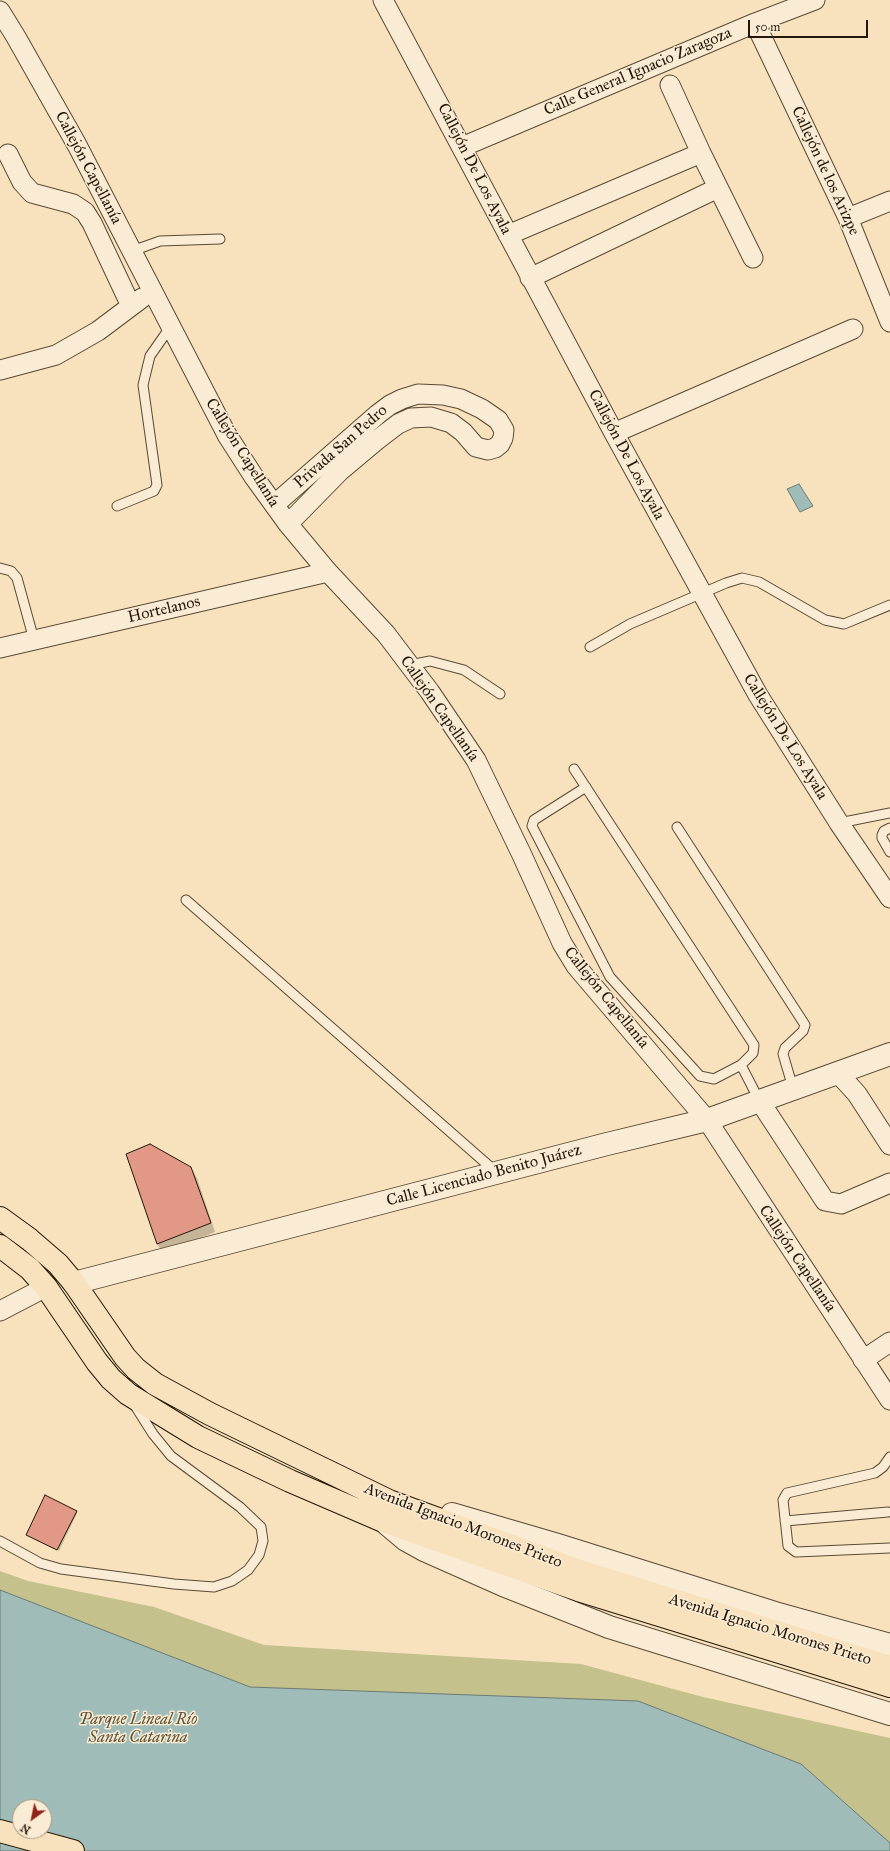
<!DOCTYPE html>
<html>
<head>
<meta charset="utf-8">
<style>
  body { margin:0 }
  #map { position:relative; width:890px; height:1851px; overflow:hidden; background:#f7e2bd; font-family:"IM FELL Great Primer",serif }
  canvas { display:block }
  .north { position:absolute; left:12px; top:1799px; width:40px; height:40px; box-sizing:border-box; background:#faecd4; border:1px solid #a49782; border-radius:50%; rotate:213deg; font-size:11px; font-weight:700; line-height:16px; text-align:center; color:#241707 }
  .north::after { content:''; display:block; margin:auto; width:14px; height:18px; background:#8f2418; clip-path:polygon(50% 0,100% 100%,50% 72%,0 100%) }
  .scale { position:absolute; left:748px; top:20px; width:120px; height:18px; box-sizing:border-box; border:2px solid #241707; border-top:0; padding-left:5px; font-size:12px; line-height:14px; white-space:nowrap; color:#241707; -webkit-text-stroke:3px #faecd4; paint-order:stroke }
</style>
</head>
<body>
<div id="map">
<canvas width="890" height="1851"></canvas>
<div class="north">N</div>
<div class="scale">50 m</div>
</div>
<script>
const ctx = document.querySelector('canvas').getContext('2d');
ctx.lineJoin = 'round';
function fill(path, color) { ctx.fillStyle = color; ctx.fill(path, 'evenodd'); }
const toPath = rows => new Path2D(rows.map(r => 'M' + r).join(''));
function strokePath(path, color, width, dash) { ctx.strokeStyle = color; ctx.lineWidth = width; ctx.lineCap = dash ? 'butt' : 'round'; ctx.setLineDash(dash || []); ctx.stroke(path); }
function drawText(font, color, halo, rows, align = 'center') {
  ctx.font = font + ' "IM FELL Great Primer",serif'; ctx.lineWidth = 3; ctx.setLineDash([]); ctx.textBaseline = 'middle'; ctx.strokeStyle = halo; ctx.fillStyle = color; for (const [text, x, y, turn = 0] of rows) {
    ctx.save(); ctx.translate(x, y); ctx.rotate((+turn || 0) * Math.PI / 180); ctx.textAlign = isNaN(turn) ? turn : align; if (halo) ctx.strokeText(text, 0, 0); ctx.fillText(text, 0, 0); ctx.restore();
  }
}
const green = toPath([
  [0,1571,28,1581,154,1607,264,1645,581,1664,703,1697,890,1738,890,1851,0,1851],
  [20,1807,44,1807,44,1831,20,1831]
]);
const water = toPath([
  [799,484,813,506,800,512,787,489,799,484],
  [0,1590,250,1687,638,1701,801,1764,890,1843,890,1851,0,1851,0,1590],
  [20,1807,44,1807,44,1831,20,1831,20,1807]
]);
const shadow = toPath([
  [191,1168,197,1178,215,1232,163,1253,157,1244],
  [76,1511,77,1513,59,1551,27,1535]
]);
const building = toPath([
  [150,1144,191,1167,211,1223,157,1244,126,1154,150,1144],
  [45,1495,77,1511,57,1550,26,1535,45,1495]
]);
const service = toPath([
  [132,251,160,241,220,239],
  [117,506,154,491,157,485,143,385,150,356,171,326],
  [0,568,11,571,17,578,34,640],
  [590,647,630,624,726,583,742,578,759,582,825,620,844,624,890,605],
  [410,665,430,661,464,670,500,694],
  [574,769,754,1045,753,1053,741,1065],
  [586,787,534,820,532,826,610,977,700,1076,714,1079,741,1065,759,1100],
  [839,823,890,813],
  [677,827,805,1025,803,1031,785,1048,783,1054,793,1088],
  [890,828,884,831,882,835,882,838,890,852],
  [186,900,496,1172],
  [890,1457,883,1467,875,1473,787,1493,783,1500,788,1546,796,1552,890,1548],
  [785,1521,888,1512],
  [0,1541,40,1563,61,1569,174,1584,214,1587,232,1581,248,1570,259,1555,263,1541,261,1527,240,1507,171,1456,153,1434,134,1404]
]);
const minor = toPath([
  [383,0,614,433,758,695,839,823,890,898],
  [0,11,16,37,77,145,227,435,254,477,288,524,328,572,386,634,430,692,476,760,521,853,562,943,576,966,707,1120,890,1400],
  [755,23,848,218,890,322],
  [670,85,701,153,753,258],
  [462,147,755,23,815,0],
  [8,154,22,182,32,193,73,204,85,212,92,223,131,306],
  [848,218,890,201],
  [508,235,701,153],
  [530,278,718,188],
  [0,370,56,355,98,331,142,298],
  [614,433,853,329],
  [274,505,378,414,390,405,402,399,418,394,443,395,461,399,482,409,498,420,504,430,503,438,500,444,495,448,488,450,476,447,463,432,451,423,431,417,411,418,398,424,377,440,340,471,288,524],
  [0,648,328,572],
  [837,1072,857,1094,890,1145],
  [759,1100,825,1201,841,1204,890,1183],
  [0,1311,46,1287],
  [863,1360,890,1342]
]);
const tertiary = toPath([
  [74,1283,607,1144,707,1120,890,1054],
  [452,1514,558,1545,775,1613,890,1645],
  [387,1524,406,1540,424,1550,503,1585,609,1627,890,1714]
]);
const primary = toPath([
  [0,1218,29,1239,58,1264,74,1283,125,1357,136,1369,155,1384,210,1414,389,1501,583,1572,890,1667],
  [0,1246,30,1269,46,1287,97,1362,111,1379,128,1394,198,1437,290,1481,383,1521,578,1590,890,1686]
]);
const motorway = toPath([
  [0,1831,73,1851]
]);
const streetNames = [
  ["Calle General Ignacio Zaragoza",638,72,-23],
  ["Callejón Capellanía",88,168,62],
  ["Callejón De Los Ayala",474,169,63],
  ["Callejón de los Arizpe",825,171,65],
  ["Privada San Pedro",341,447,-41],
  ["Callejón Capellanía",242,453,58],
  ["Callejón De Los Ayala",626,455,62],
  ["Hortelanos",164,610,-13],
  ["Callejón Capellanía",439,709,55],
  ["Callejón De Los Ayala",785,737,58],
  ["Callejón Capellanía",606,998,51],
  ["Calle Licenciado Benito Juárez",484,1176,-15],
  ["Callejón Capellanía",797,1259,56],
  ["Avenida Ignacio Morones Prieto",463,1526,21],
  ["Avenida Ignacio Morones Prieto",770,1630,17]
];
const parkNames = [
  ["Parque Lineal Río",138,1720],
  ["Santa Catarina",138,1738]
];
fill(green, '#c4c18c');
fill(water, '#9fbcb9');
strokePath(water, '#6e7a72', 1);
fill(shadow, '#0003');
fill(building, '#e19887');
strokePath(building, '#241707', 1);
strokePath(service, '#594a34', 11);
strokePath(minor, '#594a34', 21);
strokePath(tertiary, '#594a34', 24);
strokePath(primary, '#241707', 24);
strokePath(motorway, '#241707', 24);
strokePath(service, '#faecd4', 9);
strokePath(minor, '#faecd4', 19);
strokePath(tertiary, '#faecd4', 22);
strokePath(primary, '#f7e2bd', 22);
strokePath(motorway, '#f7e2bd', 22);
drawText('16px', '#241707', '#faecd4', streetNames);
drawText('italic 16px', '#5c5236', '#faecd4', parkNames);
</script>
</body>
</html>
